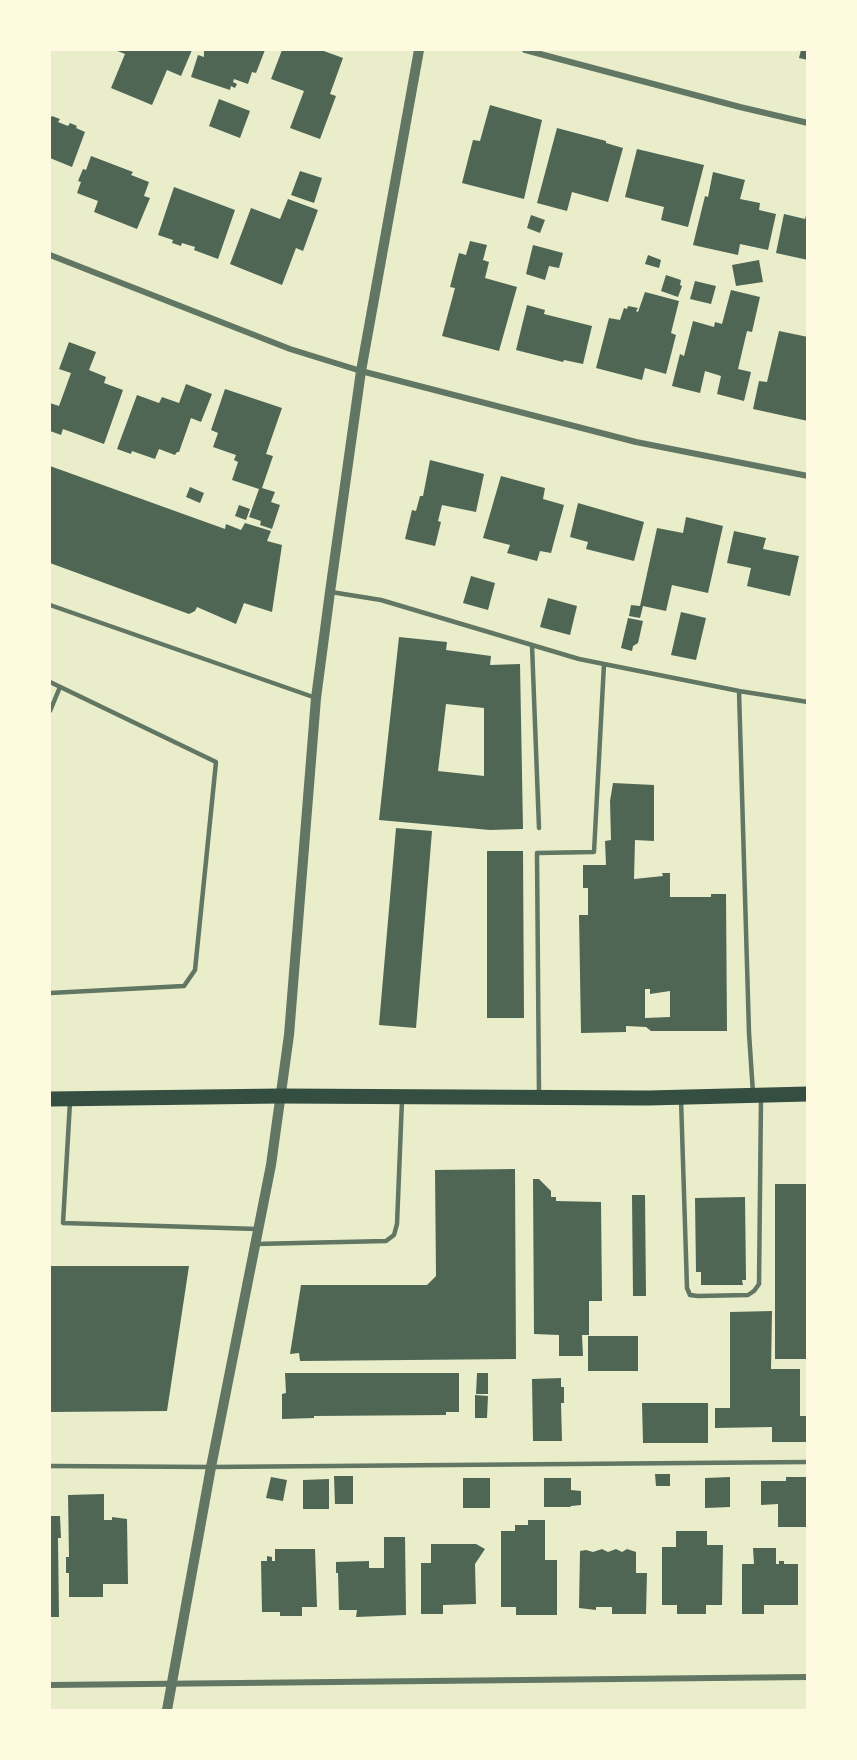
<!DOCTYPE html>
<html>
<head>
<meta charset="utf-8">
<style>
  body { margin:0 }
  #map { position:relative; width:857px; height:1760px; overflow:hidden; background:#e9edc9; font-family:"Open Sans",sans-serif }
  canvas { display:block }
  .frame { position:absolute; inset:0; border:51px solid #fefae0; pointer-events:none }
</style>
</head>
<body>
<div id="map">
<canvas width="857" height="1760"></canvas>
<div class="frame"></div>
</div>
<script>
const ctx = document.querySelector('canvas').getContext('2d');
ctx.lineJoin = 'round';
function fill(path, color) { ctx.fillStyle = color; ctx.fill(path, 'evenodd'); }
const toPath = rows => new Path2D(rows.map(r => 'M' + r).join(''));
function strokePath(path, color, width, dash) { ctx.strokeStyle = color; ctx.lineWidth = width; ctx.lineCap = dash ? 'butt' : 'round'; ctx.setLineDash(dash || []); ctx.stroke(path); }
const building = toPath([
  [115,50,192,50,181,76,167,70,152,105,111,88,125,54],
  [204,50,265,50,256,73,252,72,248,84,234,79,233,82,237,84,235,88,231,86,230,90,191,77,198,55,204,57],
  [282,50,321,50,343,58,330,94,336,96,320,139,290,128,304,91,271,79],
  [801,50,808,50,808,60,799,58],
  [219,99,250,111,240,138,209,126],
  [490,105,542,120,524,199,462,183,473,140,480,141],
  [52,116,60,119,58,122,68,126,70,123,77,126,76,128,85,132,72,167,50,158,50,118],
  [557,128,606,141,606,143,623,148,608,202,572,192,567,211,537,203],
  [637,149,704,165,688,227,661,220,664,207,625,197],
  [91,156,133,172,131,175,149,182,144,196,150,198,137,229,94,212,98,201,77,193,81,182,78,181,83,169,86,170],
  [300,171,322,178,314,203,291,195],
  [713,172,745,180,740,199,760,203,759,210,776,214,768,250,740,244,738,255,693,245,705,196,708,197],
  [174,187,235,210,218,259,194,250,195,247,182,243,181,246,172,243,173,240,158,235],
  [288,199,318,210,303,251,296,248,282,285,230,264,251,208,280,219],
  [807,212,808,260,776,253,784,214,805,219],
  [531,215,545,220,540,233,527,228],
  [470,241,487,245,483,260,489,262,485,278,517,287,499,351,442,336,455,288,450,287,459,253,466,255],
  [533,245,563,253,559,268,549,266,545,280,526,274],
  [648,255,661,260,659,268,645,264],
  [759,260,763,282,736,286,732,265],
  [666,275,681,280,680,285,682,286,678,297,661,291],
  [695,281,716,286,711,304,690,299],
  [731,290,760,297,752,332,747,331,738,369,751,372,744,401,717,394,721,376,705,371,700,393,672,386,680,354,684,356,693,321,714,327,715,322,722,324],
  [645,292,679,301,671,333,676,335,666,374,645,368,642,380,596,368,609,318,620,320,624,308,627,309,628,306,638,308,636,311,638,312],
  [527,305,545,310,544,314,592,326,583,364,564,360,563,362,516,350],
  [779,331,808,337,808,421,753,409,759,381,767,382],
  [69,342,96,352,89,370,106,377,104,383,123,390,104,444,63,429,61,435,50,431,50,403,59,406,71,373,59,369],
  [186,384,212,394,201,422,191,418,179,452,177,452,175,455,159,449,155,459,132,451,131,454,117,449,137,395,159,403,162,397,179,403],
  [225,389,282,408,266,454,273,456,262,488,275,492,271,502,280,505,272,529,260,525,261,521,249,517,259,489,232,480,238,462,234,460,236,455,213,447,218,433,211,430],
  [430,460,484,474,476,512,442,505,438,521,441,522,435,546,405,539,412,510,416,511,420,496,423,496],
  [50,466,225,529,226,524,241,530,245,523,271,531,267,541,282,545,272,612,244,603,236,624,197,607,195,611,189,614,50,563],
  [501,476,545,488,543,499,564,505,551,553,540,551,537,561,507,553,510,545,483,538],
  [190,487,204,493,200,503,186,497],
  [578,503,644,522,634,561,586,549,588,542,570,537],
  [239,505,250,509,246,520,235,516],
  [686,517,723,526,708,593,672,585,666,611,643,606,640,618,629,616,631,605,640,606,657,528,683,533],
  [734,531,766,538,763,549,799,556,790,596,747,586,751,568,727,563],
  [471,576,495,583,488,610,463,603],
  [548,598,577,606,570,635,540,627],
  [681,612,706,618,696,660,671,655],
  [628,618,643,621,638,643,633,646,632,651,621,648],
  [399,637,447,642,446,650,491,656,490,665,520,664,523,829,490,830,379,820],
  [446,704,484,708,484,776,438,771],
  [613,783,654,785,654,841,635,840,634,879,663,876,662,873,670,873,670,897,711,897,711,894,726,894,727,1031,651,1031,646,1027,626,1026,626,1032,581,1033,579,915,588,915,588,888,583,888,583,865,606,865,605,841,611,840,610,801],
  [645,989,650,989,650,994,670,991,670,1017,645,1018],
  [396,828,432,831,416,1028,379,1025],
  [487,851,523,851,524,1018,487,1018],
  [515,1169,516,1359,300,1361,299,1353,290,1354,301,1285,427,1285,436,1276,435,1170],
  [533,1179,539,1179,551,1191,551,1197,556,1197,556,1201,601,1202,602,1301,589,1301,589,1335,582,1335,583,1356,559,1356,559,1335,534,1334],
  [775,1184,808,1184,808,1359,775,1359],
  [632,1195,645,1195,646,1296,633,1296],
  [745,1197,746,1280,742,1280,743,1285,701,1285,701,1272,696,1272,695,1198],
  [50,1266,189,1266,167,1411,50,1412],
  [772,1311,771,1369,800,1369,800,1416,808,1416,808,1442,772,1442,772,1427,715,1428,715,1408,730,1408,730,1312],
  [588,1336,638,1336,638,1371,588,1371],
  [285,1373,459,1373,459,1412,446,1412,446,1415,314,1416,314,1418,282,1419,282,1394,286,1393],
  [477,1373,488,1373,488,1394,476,1394],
  [561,1378,561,1387,564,1387,564,1403,561,1403,562,1441,533,1441,532,1379],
  [475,1395,488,1396,487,1418,475,1418],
  [642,1403,708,1403,708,1443,643,1443],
  [655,1474,670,1474,670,1486,656,1486],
  [334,1476,353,1476,353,1504,335,1504],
  [271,1477,287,1480,283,1501,266,1498],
  [730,1477,730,1507,705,1508,705,1478],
  [786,1477,808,1477,807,1527,778,1527,778,1504,761,1505,761,1481,786,1481],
  [463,1478,490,1478,490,1508,463,1508],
  [544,1478,571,1478,571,1490,581,1491,581,1505,571,1506,570,1507,544,1507],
  [329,1479,329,1509,303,1509,303,1480],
  [104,1494,104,1520,112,1520,112,1517,127,1519,128,1584,103,1584,103,1597,69,1597,69,1573,66,1573,66,1557,69,1557,68,1495],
  [50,1516,60,1516,61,1538,58,1538,59,1617,50,1617],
  [528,1520,545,1520,545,1560,557,1560,557,1615,516,1615,516,1607,501,1607,501,1531,515,1531,515,1525,528,1525],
  [676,1531,707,1531,707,1545,723,1545,722,1605,706,1605,706,1614,677,1614,677,1605,662,1605,662,1547,676,1547],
  [384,1537,405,1537,406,1615,356,1617,357,1610,339,1610,338,1573,336,1573,336,1562,369,1561,369,1568,384,1568],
  [431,1544,476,1544,485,1549,475,1564,476,1604,443,1605,443,1614,421,1614,421,1563,431,1563],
  [753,1548,776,1548,776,1564,779,1564,779,1561,784,1561,784,1564,798,1564,798,1605,764,1605,764,1614,742,1614,742,1564,754,1564],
  [275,1549,315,1549,317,1607,302,1607,302,1616,280,1616,280,1612,262,1612,261,1561,267,1561,267,1556,272,1557,272,1561,275,1561],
  [602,1549,608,1552,616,1549,622,1552,627,1549,636,1552,636,1573,647,1573,646,1614,612,1614,612,1607,596,1607,596,1610,579,1608,580,1551,586,1550,593,1552]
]);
const service = toPath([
  [331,592,381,600,579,659,739,691,808,702],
  [50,605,316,698],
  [532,645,539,828],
  [50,682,216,762,195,970,184,986,50,993],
  [739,691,749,1033,753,1093],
  [50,711,60,687],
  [539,1095,537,853,594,852,604,664],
  [681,1099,687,1288,690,1295,698,1296,748,1295,754,1291,759,1284,761,1099],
  [70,1102,63,1223,257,1229],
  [255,1244,386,1241,394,1235,397,1224,402,1100],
  [50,1466,211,1467,808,1462]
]);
const minor = toPath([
  [525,50,740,107,808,123],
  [50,255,290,349,361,371,636,442,808,476],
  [50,1685,808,1677]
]);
const tertiary = toPath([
  [167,1710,211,1467,271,1165,289,1035,316,698,330,592,361,371,419,50]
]);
const primary = toPath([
  [50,1099,280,1096,648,1098,808,1094]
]);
fill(building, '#4f6655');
strokePath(service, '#617663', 4.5);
strokePath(minor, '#617663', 6);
strokePath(tertiary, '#617663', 10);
strokePath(primary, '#344e41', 15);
</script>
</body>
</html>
